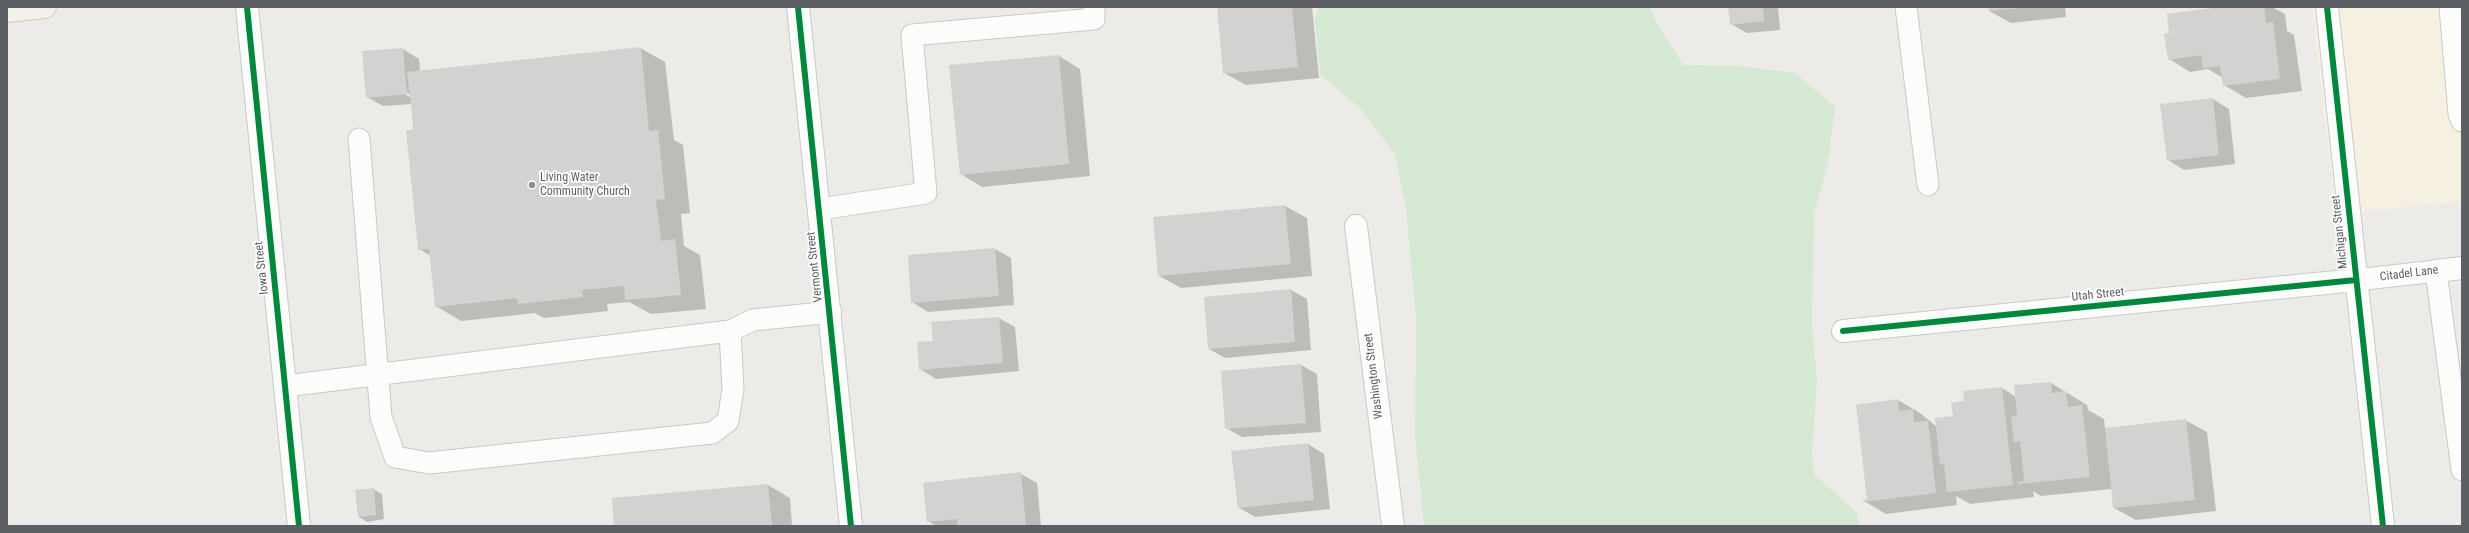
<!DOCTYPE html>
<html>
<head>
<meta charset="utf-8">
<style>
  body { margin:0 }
  #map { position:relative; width:2469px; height:533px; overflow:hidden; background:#ecebe7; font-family:"Roboto Condensed",sans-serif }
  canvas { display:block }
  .frame { position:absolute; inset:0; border:8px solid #5c6065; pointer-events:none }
</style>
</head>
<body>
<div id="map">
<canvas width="2469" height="533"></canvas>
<div class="frame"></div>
</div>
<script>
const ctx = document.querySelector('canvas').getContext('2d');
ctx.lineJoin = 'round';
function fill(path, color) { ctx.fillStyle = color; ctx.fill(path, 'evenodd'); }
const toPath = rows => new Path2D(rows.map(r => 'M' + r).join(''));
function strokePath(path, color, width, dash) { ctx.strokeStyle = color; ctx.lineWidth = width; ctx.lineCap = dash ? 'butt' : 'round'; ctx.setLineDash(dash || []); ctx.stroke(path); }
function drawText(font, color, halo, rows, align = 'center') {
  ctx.font = font + ' "Roboto Condensed",sans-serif'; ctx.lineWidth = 3.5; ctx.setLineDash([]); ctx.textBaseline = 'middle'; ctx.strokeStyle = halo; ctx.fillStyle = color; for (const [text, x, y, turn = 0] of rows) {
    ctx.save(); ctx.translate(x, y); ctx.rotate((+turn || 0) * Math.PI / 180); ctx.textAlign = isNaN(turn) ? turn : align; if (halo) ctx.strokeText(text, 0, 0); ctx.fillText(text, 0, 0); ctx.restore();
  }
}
const commercial = toPath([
  [2312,7,2462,7,2462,201,2336,214]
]);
const green = toPath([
  [1319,7,1650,7,1654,18,1683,65,1739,66,1795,73,1835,107,1828,162,1814,214,1812,325,1817,380,1812,454,1814,474,1857,513,1859,526,1424,526,1415,436,1416,318,1406,209,1395,154,1360,108,1320,74,1315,19]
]);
const shadow = toPath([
  [1218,7,1312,7,1319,78,1246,85,1224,73],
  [1729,7,1778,7,1780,30,1747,33,1731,24],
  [1989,7,2065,7,2066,17,2011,23,1989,11],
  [2226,7,2272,7,2285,14,2287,31,2294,35,2302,91,2246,98,2224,85,2223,78,2208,69,2190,72,2169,59],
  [640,48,665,62,674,140,683,145,690,213,681,214,684,246,700,255,706,309,651,314,629,302,607,304,608,311,544,318,535,313,461,321,436,306,431,256,419,249,412,104,383,106,367,97,403,49,419,59,420,71],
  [403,91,411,95,411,98,402,92],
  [1059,56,1080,69,1090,176,982,187,961,174],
  [2213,99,2229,109,2235,164,2184,170,2168,160],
  [1285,206,1307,218,1312,276,1181,288,1159,276,1154,218],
  [995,249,1011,258,1014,305,928,312,912,302,909,255],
  [1291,290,1307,299,1311,350,1225,358,1209,349],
  [999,318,1015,327,1019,371,936,379,920,369,934,342],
  [1301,365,1317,374,1321,432,1242,437,1226,428],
  [2051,383,2087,405,2088,410,2104,419,2105,429,2185,420,2207,432,2216,511,2136,520,2114,508,2112,489,2041,496,2033,491,2034,497,1970,504,1956,496,1957,505,1886,514,1864,501,1868,500,1857,405,1898,400,1920,413,1937,427,1954,417,1965,402,2002,388,2016,397,2015,386],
  [1308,444,1324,454,1330,509,1255,517,1238,507,1233,452],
  [1021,474,1037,483,1041,526,936,526,928,521],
  [768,485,790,498,792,526,615,526,613,499],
  [373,489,382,494,384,519,367,522,359,517]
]);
const building = toPath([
  [1217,7,1292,7,1298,67,1223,74],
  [1728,7,1763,7,1764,21,1730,25],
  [1988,7,2018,7,2019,8,1989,11],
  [2219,7,2264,7,2266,23,2273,22,2280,79,2223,86,2220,66,2203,68,2201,55,2168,60,2164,34,2169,33,2167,14],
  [641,47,649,131,658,130,665,199,656,200,661,241,675,239,681,295,625,300,624,286,582,290,583,297,518,304,517,298,435,307,429,249,418,250,406,130,414,130,407,72],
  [403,48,407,94,366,98,362,51],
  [1059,55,1069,164,960,175,949,65],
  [2213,98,2219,155,2167,161,2160,104],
  [1285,205,1291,264,1158,276,1153,217],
  [995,248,999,296,911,303,908,255],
  [1291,289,1295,342,1208,349,1204,297],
  [999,317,1003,363,919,370,917,342,933,341,931,322],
  [1301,364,1306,423,1225,429,1221,371],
  [2051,382,2052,393,2066,391,2068,407,2082,405,2090,477,2018,484,2018,482,2024,481,2020,441,2014,443,2011,416,2017,415,2014,385],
  [2002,387,2013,485,1947,492,1944,464,1940,465,1935,418,1953,416,1951,403,1964,401,1963,391],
  [1898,399,1899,411,1913,409,1914,422,1928,421,1936,493,1863,502,1863,500,1867,499,1856,405],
  [2186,419,2195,500,2113,508,2105,428],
  [1308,443,1314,500,1238,508,1231,451],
  [1021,472,1026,526,957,526,957,519,927,522,923,483],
  [768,484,772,526,614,526,612,498],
  [374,488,376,515,358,517,355,490]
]);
const service = toPath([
  [1906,7,1928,185],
  [2450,7,2459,114,2462,121],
  [359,139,381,417,395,457,429,463,712,433,728,421,733,389,730,331,753,320,831,312],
  [820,209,926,193,912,35,1094,19,1094,7],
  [2356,280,2436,271,2462,470],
  [285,386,730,331]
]);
const minor = toPath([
  [247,7,299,526],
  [798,7,851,526],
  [2327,7,2383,526],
  [1356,226,1393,526],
  [2436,271,2462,268],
  [1843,331,2356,280]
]);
const primary = toPath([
  [7,11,45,7]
]);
const cycleway = toPath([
  [247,7,299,526],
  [798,7,851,526],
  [2327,7,2383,526],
  [1843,331,2356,280]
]);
const markers = [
  [532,185,4,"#8e9192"]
];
const poiNames = [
  ["Living Water",540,178],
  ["Community Church",540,192]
];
const streetNames = [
  ["Michigan Street",2340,232,-96],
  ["Vermont Street",815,267,-96],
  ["Iowa Street",262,268,-96],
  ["Citadel Lane",2409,274,-7],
  ["Utah Street",2098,295,-6],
  ["Washington Street",1374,376,-97]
];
fill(commercial, '#f5f0e0');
fill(green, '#d5e8d3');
fill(shadow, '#0003');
fill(building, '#d3d2d0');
strokePath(service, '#c8c9c9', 23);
strokePath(minor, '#c8c9c9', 24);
strokePath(primary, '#d3cbb6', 24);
strokePath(service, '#fcfcfb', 21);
strokePath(minor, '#fcfcfb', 22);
strokePath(primary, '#f2f1e8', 22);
strokePath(cycleway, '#00873e', 6);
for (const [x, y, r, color] of markers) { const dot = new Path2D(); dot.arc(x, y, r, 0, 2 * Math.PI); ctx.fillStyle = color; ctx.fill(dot); strokePath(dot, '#fff', 1.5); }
drawText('12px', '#5c6065', '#fff', poiNames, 'left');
drawText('12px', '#5c6065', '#fff', streetNames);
</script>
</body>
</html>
